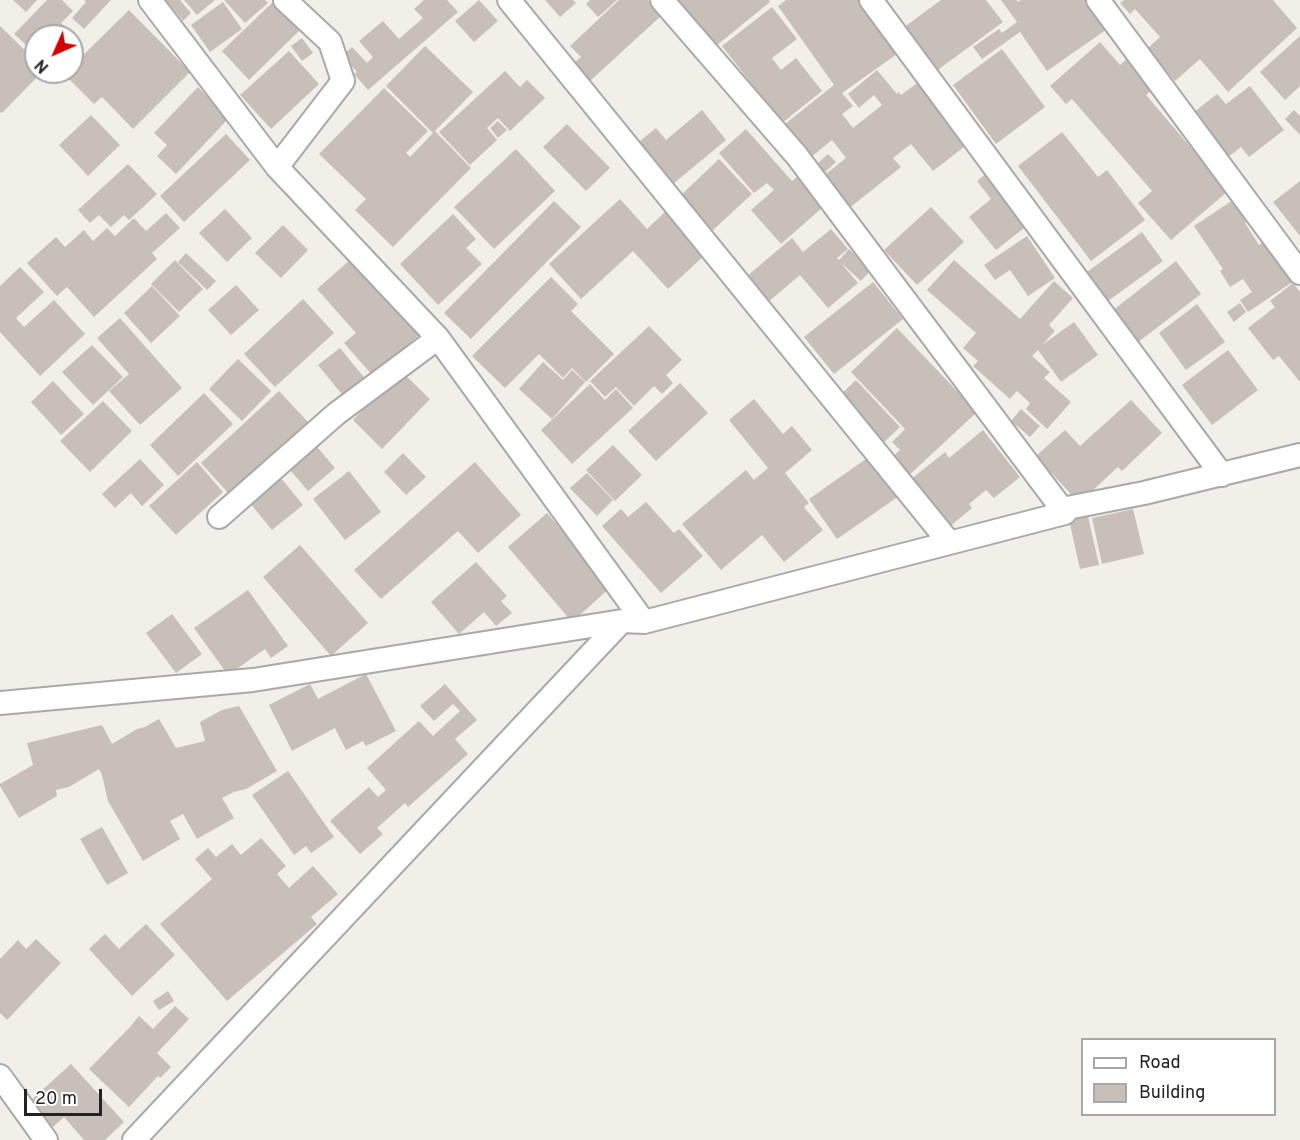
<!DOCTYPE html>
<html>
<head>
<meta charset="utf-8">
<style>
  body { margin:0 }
  #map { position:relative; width:1300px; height:1140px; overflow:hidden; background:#f2efe9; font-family:Overpass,sans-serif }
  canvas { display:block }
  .legend { position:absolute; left:1081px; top:1038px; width:195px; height:78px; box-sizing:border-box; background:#fff; border:2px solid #a7a7a7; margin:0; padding:8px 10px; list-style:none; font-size:18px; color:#222 }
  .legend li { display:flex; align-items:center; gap:12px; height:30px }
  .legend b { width:30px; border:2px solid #a7a7a7 }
  .north { position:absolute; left:24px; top:24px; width:60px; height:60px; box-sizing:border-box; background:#fff; border:2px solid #a7a7a7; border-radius:50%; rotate:225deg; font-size:16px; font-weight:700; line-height:24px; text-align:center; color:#222 }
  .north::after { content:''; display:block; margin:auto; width:21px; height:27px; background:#d40000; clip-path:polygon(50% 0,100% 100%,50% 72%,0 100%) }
  .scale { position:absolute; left:24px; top:1089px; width:78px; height:27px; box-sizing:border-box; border:3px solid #222; border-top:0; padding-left:8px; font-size:18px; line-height:21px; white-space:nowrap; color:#222; -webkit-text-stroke:4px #fff; paint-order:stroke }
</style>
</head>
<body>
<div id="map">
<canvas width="1300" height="1140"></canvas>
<ul class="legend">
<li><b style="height:8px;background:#fff"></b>Road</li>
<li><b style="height:16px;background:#c7bfb8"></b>Building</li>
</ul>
<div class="north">N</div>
<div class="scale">20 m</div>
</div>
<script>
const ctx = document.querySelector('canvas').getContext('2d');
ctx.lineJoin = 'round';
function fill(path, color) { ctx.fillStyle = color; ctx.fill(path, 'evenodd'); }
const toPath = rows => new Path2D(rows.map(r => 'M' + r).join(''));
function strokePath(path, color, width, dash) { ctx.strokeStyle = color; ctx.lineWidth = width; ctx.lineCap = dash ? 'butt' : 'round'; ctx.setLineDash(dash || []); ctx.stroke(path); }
const building = toPath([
  [13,0,37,0,26,12],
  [47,0,62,0,73,11,61,23,74,35,73,36,36,36,36,54,14,34],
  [84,0,111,0,84,29,72,18,86,2],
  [166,0,180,0,191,13,183,21],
  [184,0,215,0,197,15],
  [224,0,265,0,268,3,245,23],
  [275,0,305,25,249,80,222,51],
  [424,0,447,0,458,12,368,90,354,74,357,72,342,56,352,47,367,63,373,57,359,41,383,21,399,39,423,18,414,9],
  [479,0,498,21,474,42,455,21],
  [545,0,573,0,576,3,560,17],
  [590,0,617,0,598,17,586,4],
  [619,0,648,0,662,15,590,81,574,63,581,57,570,46],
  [678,0,769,0,770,2,716,46],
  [786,0,859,0,897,54,842,93,853,106,842,114,853,128,882,105,874,95,859,108,848,94,877,70,897,94,899,92,901,95,920,81,969,143,933,171,911,144,893,158,901,167,848,209,822,177,846,158,832,140,811,157,785,124,834,85,778,6],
  [941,0,986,0,1003,22,935,72,903,28],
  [1001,0,1017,0,1018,2,1021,0,1096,0,1113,25,1047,71,1020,32,982,59,973,47,999,29,1002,33,1017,22],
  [1124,0,1273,0,1297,28,1228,92,1200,59,1175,81,1147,49,1160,37,1135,9,1130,14,1120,3],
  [223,2,242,29,210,52,191,25],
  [772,7,797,39,772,58,781,70,796,58,822,91,782,123,722,46],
  [129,10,190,72,133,129,102,97,94,104,64,74,66,72,72,72,72,66],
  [0,26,36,61,36,72,42,72,2,113,0,112],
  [1300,36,1300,86,1285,100,1260,72],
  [302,38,313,53,302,61,291,46],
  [1100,42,1120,65,1130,56,1156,86,1146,95,1228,191,1171,240,1138,203,1152,191,1072,99,1066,104,1050,86],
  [425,46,473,92,435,131,471,168,393,247,355,210,366,199,319,154,384,88,428,131,406,153,410,157,433,133,386,86],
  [1002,49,1045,107,996,144,953,85],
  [289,51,319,84,271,129,240,95],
  [505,71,520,87,527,80,545,98,510,131,498,118,487,128,497,140,470,165,439,132],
  [1250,86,1284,130,1249,157,1241,147,1228,157,1193,113,1217,94,1226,104],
  [198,87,229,118,176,174,157,156,167,145,154,133],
  [702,110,726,140,661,194,634,146,656,128,666,140],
  [1294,110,1300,116,1300,135,1285,119],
  [91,115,120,145,88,176,59,145],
  [498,121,507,130,498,138,490,128],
  [567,124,610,168,586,191,543,147],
  [746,129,792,181,797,177,823,207,781,244,751,210,774,190,767,183,754,193,719,153],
  [1062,132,1098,177,1107,170,1145,220,1091,261,1018,166],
  [226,134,250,160,184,222,160,196],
  [516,149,555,191,494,249,454,207],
  [828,154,836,162,823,174,816,165],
  [719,159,752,194,712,231,679,197],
  [128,164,157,194,129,220,124,215,111,227,99,215,90,223,78,210],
  [987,173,1028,225,996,250,969,217,991,199,977,181],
  [1300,181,1300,236,1273,202],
  [1239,196,1253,218,1245,223,1259,245,1269,238,1297,279,1248,312,1240,300,1252,292,1243,279,1230,287,1220,271,1223,269,1194,226],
  [620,199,647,229,666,211,706,254,668,289,633,251,581,299,549,264],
  [554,201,581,227,471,339,444,313],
  [931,207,964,242,917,285,884,250],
  [225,209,252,238,227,262,199,233],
  [166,213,180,228,152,253,157,259,94,317,67,287,57,296,27,263,56,237,65,247,84,230,93,241,107,228,115,236,134,218,146,231],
  [453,214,476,239,466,248,482,264,438,305,400,264],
  [283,225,308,250,281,278,255,253],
  [831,229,848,249,837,258,839,260,849,249,871,270,861,281,841,263,858,283,828,308,800,275,767,303,746,277,792,238,803,252],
  [1142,232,1163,261,1108,301,1087,272],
  [1027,236,1055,278,1028,296,1010,270,995,280,984,265],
  [360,251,420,334,373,376,344,343,356,333,317,289],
  [186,253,216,281,207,290,178,262],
  [175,260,203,289,179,312,151,284],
  [954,260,1020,319,1054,281,1073,298,1049,325,1055,331,1042,345,1074,322,1098,355,1061,382,1038,350,1032,356,1050,372,1044,378,1071,402,1047,429,1026,409,1030,403,1017,391,1010,399,973,366,978,361,963,348,976,333,927,290],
  [1176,261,1201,294,1137,343,1112,311],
  [20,267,44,292,16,318,24,327,54,300,85,334,40,376,0,332,0,286],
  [551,277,578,304,571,311,614,354,586,382,572,368,563,378,539,354,505,388,472,356],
  [873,282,903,319,834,374,804,337],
  [1293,283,1300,292,1300,382,1279,356,1273,360,1248,328,1275,307,1270,301],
  [236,285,259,310,231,335,208,310],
  [152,286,180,316,151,343,124,313],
  [303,299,334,333,275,387,244,354],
  [1240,303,1246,312,1234,322,1227,312],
  [1197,304,1225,342,1186,370,1159,333],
  [120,318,182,388,140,425,109,391,129,374,97,338],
  [649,326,682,360,666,375,673,383,662,394,654,386,634,406,616,387,605,397,590,381],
  [897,328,977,412,905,479,888,461,900,450,892,442,905,429,851,372],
  [92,345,123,377,93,405,62,372],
  [340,348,367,381,345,398,318,365],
  [1228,350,1258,390,1212,425,1182,385],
  [238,359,271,391,242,421,209,389],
  [543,362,563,380,572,370,585,382,552,419,519,389],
  [401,371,430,399,382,449,353,420],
  [856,380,900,427,879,447,835,400],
  [53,381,84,414,61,435,31,402],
  [680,383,708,413,656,461,628,431],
  [590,384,605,400,616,389,633,408,572,464,541,430],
  [279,391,308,422,229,494,201,463],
  [204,393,233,424,178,476,150,445],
  [754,399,783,434,792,426,812,450,785,473,809,503,804,507,823,530,784,562,762,535,721,570,682,524,746,470,754,480,768,468,729,420],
  [1131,400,1162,433,1122,471,1118,467,1079,503,1036,456,1065,430,1080,446],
  [103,401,132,431,90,472,60,441],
  [1021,409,1040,426,1030,437,1011,421],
  [983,430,1020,477,994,498,986,490,969,504,972,508,943,532,905,484,945,452,949,458],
  [312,441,335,468,308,491,285,464],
  [613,445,642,475,615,501,586,470],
  [403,453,426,477,406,495,384,472],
  [873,454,902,494,837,539,809,499],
  [140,459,164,485,142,506,131,493,115,508,102,494],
  [197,462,223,492,176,535,149,506],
  [475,462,521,515,478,553,458,531,381,599,354,570],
  [349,471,381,512,345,540,313,499],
  [276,472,303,505,272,530,245,497],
  [587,473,613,500,597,516,570,488],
  [646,502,674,533,679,529,703,556,661,593,602,526,621,509,628,517],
  [1133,509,1144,554,1102,564,1092,518],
  [547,513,611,587,572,622,508,547],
  [1088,516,1099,565,1080,569,1069,520],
  [300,545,368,623,331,656,263,577],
  [476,562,507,596,501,601,512,613,496,626,484,612,459,634,431,602],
  [248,590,288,646,271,658,265,649,228,675,194,628],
  [172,614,202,654,176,673,146,633],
  [366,674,396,731,366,746,363,741,346,750,335,728,292,751,269,705,310,684,318,699],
  [445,684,477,720,455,739,468,754,408,807,405,803,377,828,383,834,360,854,330,821,369,787,378,797,386,790,367,768,419,721,433,736,460,711,453,704,434,721,420,706],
  [239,706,277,771,246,789,234,792,222,798,234,818,197,839,183,814,170,821,180,839,143,861,108,801,102,775,99,769,69,787,56,790,57,796,19,818,0,786,0,784,33,765,27,743,102,725,112,744,137,729,145,727,159,719,176,748,205,741,200,722,222,710],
  [288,771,334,837,311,853,306,846,294,855,252,795],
  [102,827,128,873,107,885,80,839],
  [261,838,286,866,277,874,289,888,313,866,338,894,311,917,317,924,227,1001,160,924,212,879,195,859,208,848,216,857,232,844,241,855],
  [146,924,175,955,132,996,89,949,105,934,119,949],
  [36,939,61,963,7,1020,0,1013,0,959,18,940,26,949],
  [168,991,174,1001,159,1010,153,1001],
  [175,1006,189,1019,157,1053,171,1067,160,1078,158,1076,129,1107,89,1069,130,1027,139,1016,153,1029],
  [71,1064,124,1122,105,1140,84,1140,64,1117,53,1127,29,1102]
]);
const street = toPath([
  [150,0,277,167,438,338,644,622],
  [509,0,949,542],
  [662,0,797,156,1062,509],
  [871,0,1222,475],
  [1098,0,1300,273],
  [277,167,343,81,330,42,285,0],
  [219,517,336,414,438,338],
  [0,703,253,680,622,621],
  [0,1076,46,1140],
  [134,1140,622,621,644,622,1065,513,1062,509,1144,493,1300,455]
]);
fill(building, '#c7bfb8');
strokePath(street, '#a9a9a9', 26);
strokePath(street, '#fff', 22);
</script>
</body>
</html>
